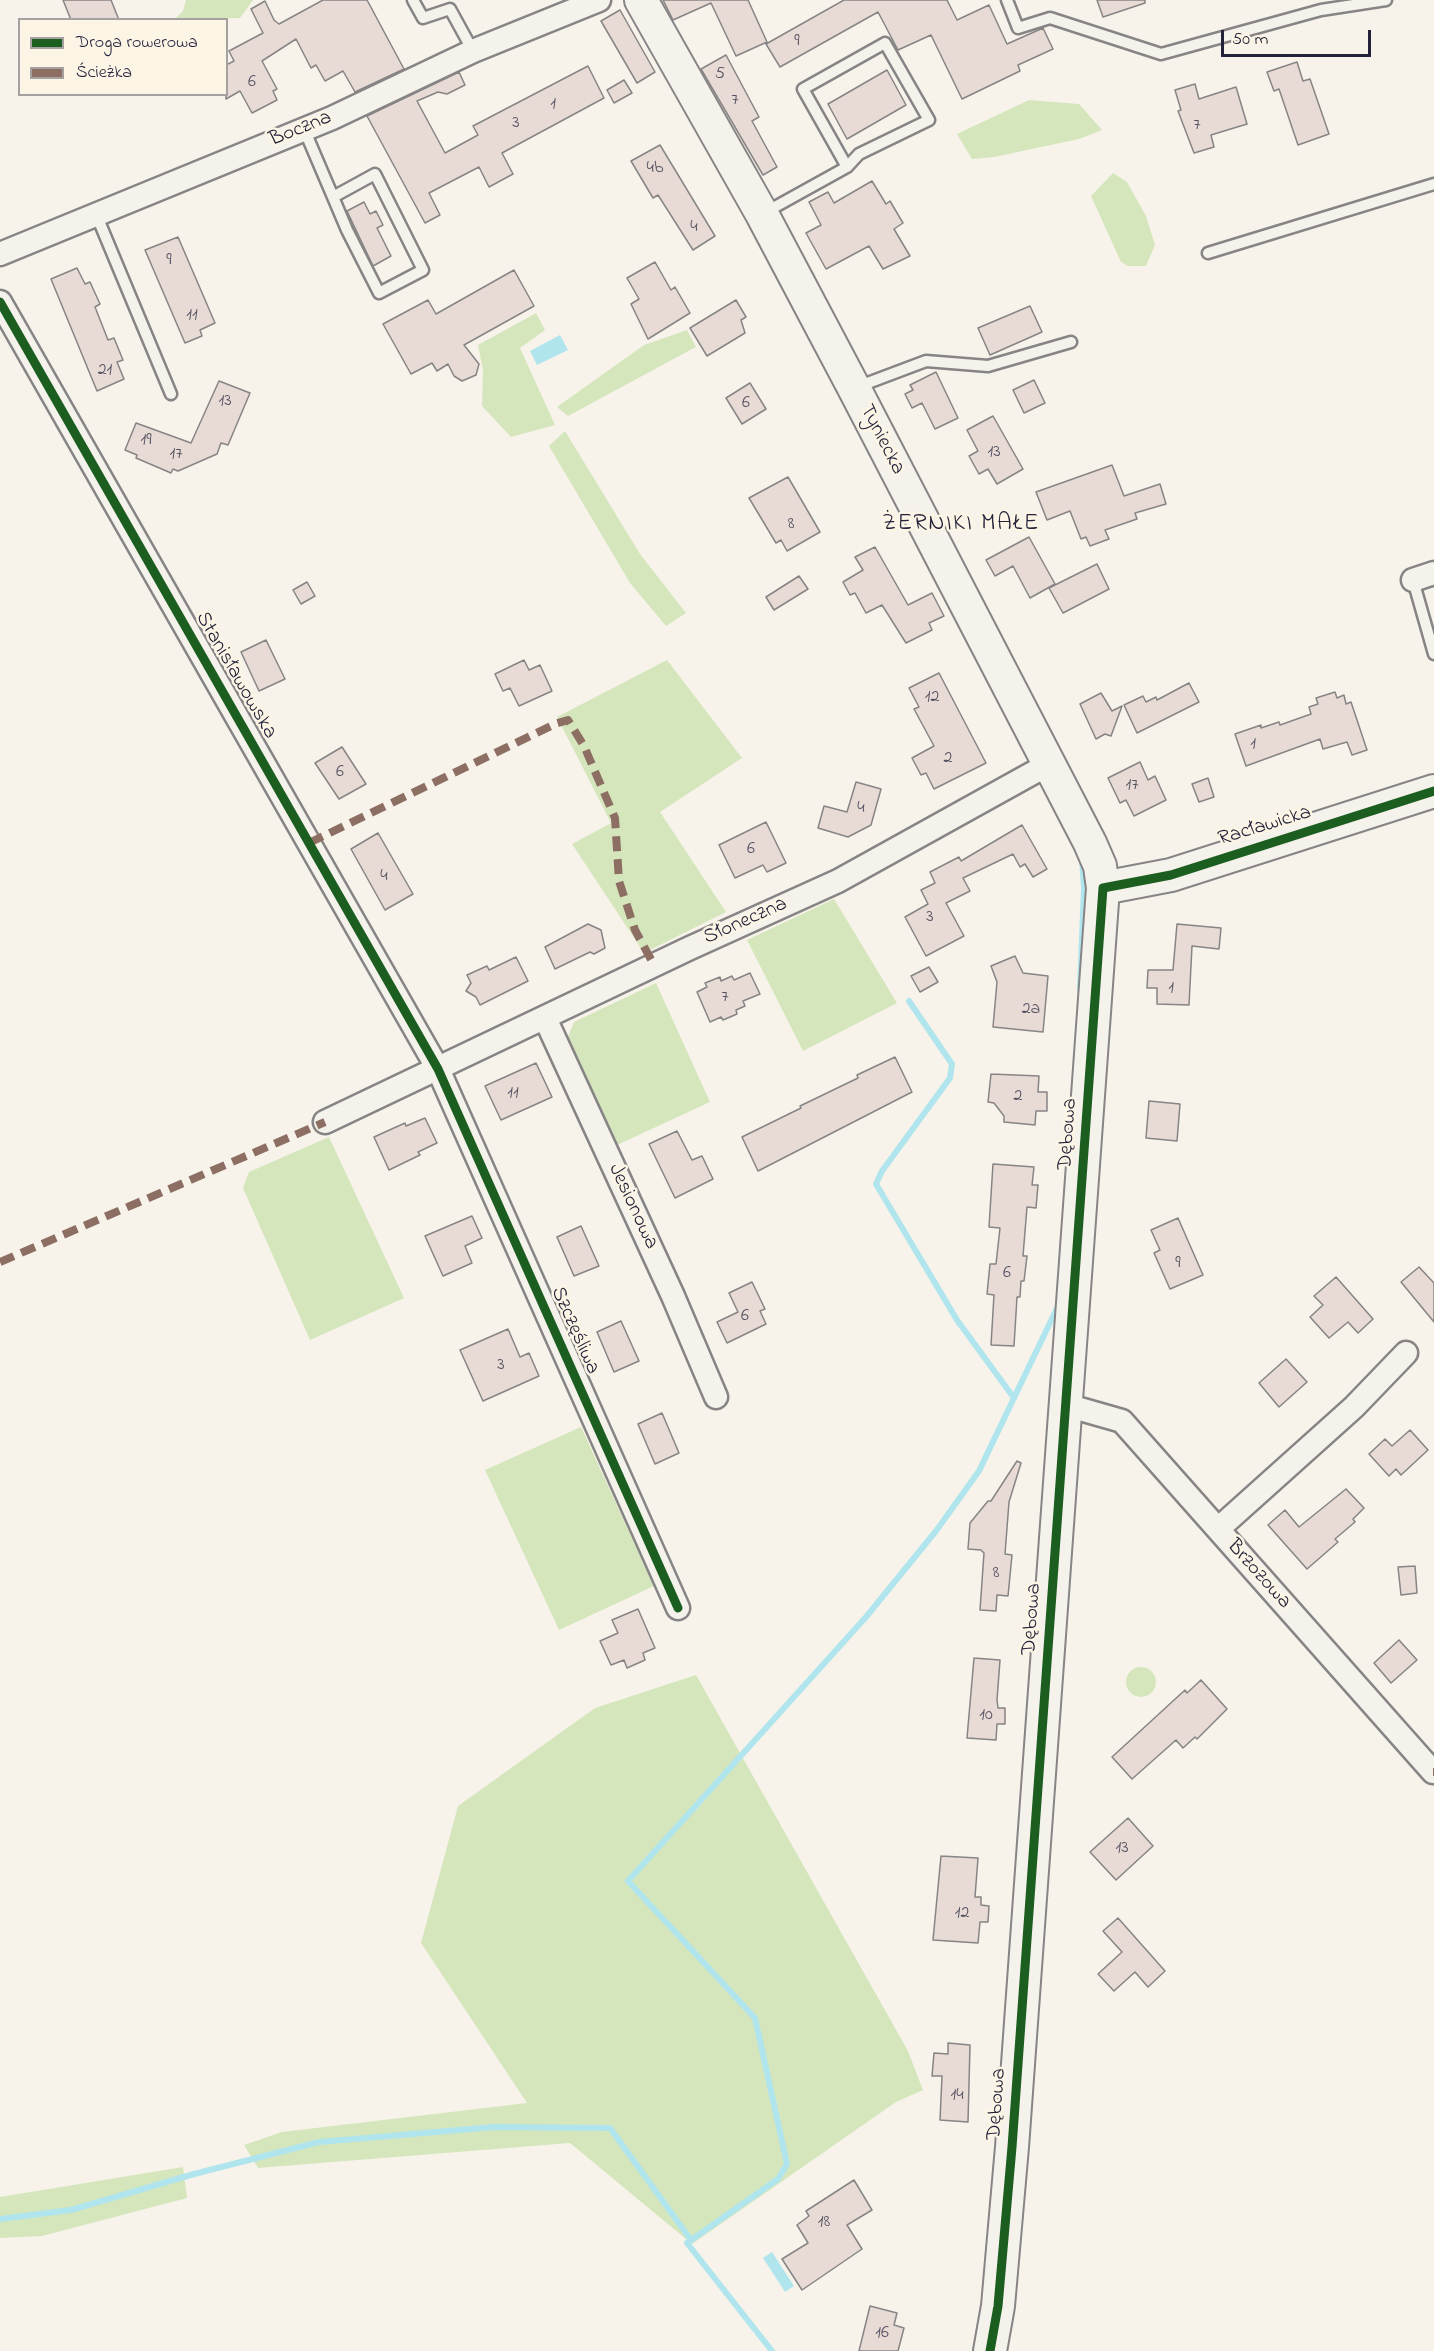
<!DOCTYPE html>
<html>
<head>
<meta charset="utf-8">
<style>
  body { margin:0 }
  #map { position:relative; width:1434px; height:2351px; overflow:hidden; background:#f7f3ea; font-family:"Indie Flower",sans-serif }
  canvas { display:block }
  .legend { position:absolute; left:18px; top:18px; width:210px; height:78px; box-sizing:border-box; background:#fcf5e5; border:2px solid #a5a1a1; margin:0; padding:8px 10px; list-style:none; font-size:18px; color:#22223b }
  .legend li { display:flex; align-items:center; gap:12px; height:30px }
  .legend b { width:30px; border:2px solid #a5a1a1 }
  .scale { position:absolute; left:1221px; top:30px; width:150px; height:27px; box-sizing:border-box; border:3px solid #22223b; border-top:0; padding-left:8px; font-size:18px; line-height:21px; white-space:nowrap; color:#22223b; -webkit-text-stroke:4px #fcf5e5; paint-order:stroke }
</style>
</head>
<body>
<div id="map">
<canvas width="1434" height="2351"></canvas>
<ul class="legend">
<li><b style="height:8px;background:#1b5e20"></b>Droga rowerowa</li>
<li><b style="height:8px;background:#8d6e63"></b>Ścieżka</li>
</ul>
<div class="scale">50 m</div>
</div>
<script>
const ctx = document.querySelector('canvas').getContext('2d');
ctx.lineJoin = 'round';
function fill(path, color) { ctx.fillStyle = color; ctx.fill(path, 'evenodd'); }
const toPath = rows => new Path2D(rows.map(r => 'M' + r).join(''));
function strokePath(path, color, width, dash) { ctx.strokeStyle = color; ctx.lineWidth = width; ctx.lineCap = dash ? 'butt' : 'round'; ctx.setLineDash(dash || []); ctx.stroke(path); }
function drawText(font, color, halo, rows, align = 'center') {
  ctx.font = font + ' "Indie Flower",sans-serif'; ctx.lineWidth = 5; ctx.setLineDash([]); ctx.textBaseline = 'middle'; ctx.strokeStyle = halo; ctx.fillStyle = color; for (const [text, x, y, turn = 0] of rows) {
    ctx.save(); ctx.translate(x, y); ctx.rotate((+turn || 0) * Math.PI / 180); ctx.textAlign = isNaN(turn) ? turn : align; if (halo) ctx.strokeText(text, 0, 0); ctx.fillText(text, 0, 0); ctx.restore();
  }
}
const green = toPath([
  [186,0,253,0,240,18,175,19,183,11],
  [1029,100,1079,104,1102,130,1079,139,994,157,972,159,957,134],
  [1113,173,1127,182,1146,216,1155,245,1146,266,1128,266,1121,262,1091,196],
  [536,313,545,330,520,348,555,425,511,437,482,406,483,370,478,345],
  [687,330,696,347,692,349,568,416,557,407,644,345],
  [565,431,640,554,686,613,666,626,630,583,549,446],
  [667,660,742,758,660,812,726,912,644,953,572,844,611,823,557,717],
  [834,899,897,1003,803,1051,747,940],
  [656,983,710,1102,617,1145,568,1037,574,1022],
  [329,1137,404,1298,310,1340,243,1188,249,1172],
  [581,1427,654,1586,559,1630,485,1470],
  '1126 1682a15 15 0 1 1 30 0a15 15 0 1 1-30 0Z',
  [696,1675,908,2051,923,2090,896,2102,692,2244,570,2143,258,2168,244,2145,282,2132,527,2103,421,1943,458,1806,595,1708],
  [183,2167,187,2198,42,2236,0,2238,0,2197]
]);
const water = toPath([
  [560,335,568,350,537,365,530,351],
  [772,2252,794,2286,785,2292,763,2258]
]);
const stream = toPath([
  [1080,988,1084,888,1082,859],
  [909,1001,952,1064,950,1078,882,1171,876,1184,957,1320,1014,1398],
  [1068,1156,1072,1106],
  [0,2219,71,2210,194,2174,319,2142,494,2127,610,2128,691,2240],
  [772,2351,687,2243,778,2179,787,2164,755,2018,628,1881,866,1617,936,1531,979,1471,1059,1304]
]);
const building = toPath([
  [63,0,111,0,119,20,71,20,63,0],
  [323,0,367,0,404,69,355,92,343,71,325,81,316,65,311,68,296,39,262,61,277,89,273,91,277,100,252,113,240,91,226,99,226,65,234,61,229,51,263,33,251,9,265,1,274,20,279,24,323,0],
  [663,0,748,0,767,42,736,56,711,3,673,20,663,0],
  [844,0,947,0,957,20,989,5,1007,44,1043,28,1053,49,1018,65,1020,71,962,99,931,35,898,50,878,12,780,67,766,44,844,0],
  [1097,0,1145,0,1145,3,1103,17,1097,0],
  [620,10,655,72,637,83,601,21,620,10],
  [726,55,759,117,752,121,777,167,763,175,701,69,726,55],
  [1297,62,1303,81,1310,79,1329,134,1298,145,1279,89,1274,91,1267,72,1297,62],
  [588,66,604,98,502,153,513,174,489,187,479,167,429,193,440,215,425,223,367,116,459,72,465,85,447,94,438,92,417,101,445,153,478,135,473,126,588,66],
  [887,70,906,105,847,139,828,104,887,70],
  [624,80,632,93,614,103,607,90,624,80],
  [1195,84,1199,99,1236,87,1247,124,1211,135,1214,147,1194,153,1178,111,1181,110,1175,90,1195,84],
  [660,145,715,236,693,250,658,195,653,198,631,161,660,145],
  [872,181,886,204,890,201,903,223,894,229,910,256,883,269,869,246,826,269,806,233,821,225,809,202,828,192,834,203,872,181],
  [364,202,370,214,376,211,383,225,377,228,391,256,373,266,347,211,364,202],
  [178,237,215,323,200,330,202,336,185,343,145,250,178,237],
  [655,262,671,290,675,287,690,313,648,339,631,304,639,299,627,278,655,262],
  [77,268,85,284,90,282,100,304,95,307,108,340,114,338,123,360,117,362,124,379,97,391,51,279,77,268],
  [514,270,534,306,464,345,479,364,476,375,462,381,454,376,448,364,437,371,432,363,411,374,383,324,428,300,436,314,514,270],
  [736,300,746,317,741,320,745,333,707,356,690,328,736,300],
  [1030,306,1042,332,990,355,978,328,1030,306],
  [936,372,958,418,935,429,922,403,912,408,905,394,913,390,910,385,936,372],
  [1034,380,1045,403,1024,413,1013,390,1034,380],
  [219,381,250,393,228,445,221,443,217,454,178,471,173,469,171,473,136,458,137,455,125,450,136,423,191,443,219,381],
  [750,383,766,409,742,424,726,398,750,383],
  [993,416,1023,469,997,484,988,469,979,474,969,456,978,451,967,430,993,416],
  [1112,465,1124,496,1160,484,1166,504,1135,513,1137,519,1105,530,1109,539,1090,546,1086,537,1081,539,1070,511,1047,520,1036,492,1112,465],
  [788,477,820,532,787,551,781,540,776,543,749,498,788,477],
  [1029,537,1055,584,1030,598,1013,566,995,576,986,560,1029,537],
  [875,547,908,605,932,593,944,616,929,623,932,630,906,643,882,605,866,613,855,593,850,595,843,582,863,570,855,557,875,547],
  [1097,564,1109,589,1063,613,1049,588,1097,564],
  [799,576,808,589,774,610,766,597,799,576],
  [307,582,315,596,301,604,293,590,307,582],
  [266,640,285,679,259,691,241,652,266,640],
  [524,660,529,670,540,665,552,691,519,706,510,688,503,691,495,674,524,660],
  [939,673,986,763,934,789,926,773,921,775,912,758,934,746,914,709,919,707,909,688,939,673],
  [1189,683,1199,702,1137,733,1124,705,1143,696,1146,702,1156,697,1157,700,1189,683],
  [1335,692,1337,698,1344,695,1346,704,1351,702,1367,750,1352,755,1347,742,1323,749,1320,739,1246,766,1235,734,1261,725,1261,728,1279,722,1280,725,1311,714,1309,707,1318,704,1316,698,1335,692],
  [1101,693,1112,711,1122,706,1111,736,1105,734,1096,739,1080,704,1101,693],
  [342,747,366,784,339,799,315,763,342,747],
  [1140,762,1148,780,1155,776,1166,800,1134,816,1126,800,1120,803,1108,778,1140,762],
  [1208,778,1214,797,1199,802,1192,784,1208,778],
  [856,782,881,789,871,825,848,837,818,828,824,806,847,812,856,782],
  [766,822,786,863,767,872,763,865,735,878,719,845,766,822],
  [1022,825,1047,869,1033,877,1025,864,1020,867,1013,854,963,878,970,891,946,903,964,936,926,956,905,917,928,904,921,890,935,883,930,872,959,857,961,861,1022,825],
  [378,833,413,894,385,910,351,849,378,833],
  [588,924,601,930,605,948,594,954,590,952,555,969,545,947,588,924],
  [1177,924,1221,928,1219,949,1192,946,1189,1005,1157,1004,1157,988,1147,988,1148,970,1173,970,1177,924],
  [1015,956,1023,973,1048,976,1043,1032,993,1027,997,982,991,966,1015,956],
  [516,957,528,981,480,1005,476,997,466,991,471,983,467,975,487,966,489,970,516,957],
  [929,967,938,982,920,992,911,976,929,967],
  [750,973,760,994,743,1001,745,1006,736,1010,737,1014,723,1020,721,1017,710,1022,697,992,707,987,705,983,720,977,721,981,732,976,734,980,750,973],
  [895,1057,912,1092,758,1171,742,1137,801,1108,800,1106,858,1078,857,1075,895,1057],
  [536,1063,552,1097,501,1120,485,1086,536,1063],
  [991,1074,1039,1076,1038,1092,1047,1092,1047,1111,1036,1111,1035,1125,1004,1122,1004,1116,994,1103,988,1102,991,1074],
  [1149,1101,1180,1104,1177,1141,1146,1138,1149,1101],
  [425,1118,437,1143,418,1152,420,1155,389,1170,374,1137,405,1123,406,1126,425,1118],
  [677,1131,692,1160,702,1156,713,1179,675,1198,649,1144,677,1131],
  [993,1164,1034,1167,1032,1185,1038,1185,1036,1208,1027,1207,1023,1256,1027,1256,1024,1281,1021,1281,1020,1297,1017,1297,1014,1346,991,1345,994,1295,987,1294,990,1264,996,1264,1000,1228,989,1227,993,1164],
  [472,1216,482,1238,465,1246,472,1263,443,1276,425,1236,472,1216],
  [1178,1218,1203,1275,1170,1289,1154,1253,1160,1250,1151,1230,1178,1218],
  [581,1226,599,1266,574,1276,557,1237,581,1226],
  [1419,1267,1434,1283,1434,1322,1401,1282,1419,1267],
  [1336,1277,1373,1319,1358,1333,1348,1322,1329,1338,1310,1317,1323,1305,1314,1296,1336,1277],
  [752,1282,765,1309,760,1311,766,1324,727,1343,717,1322,738,1312,729,1293,752,1282],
  [621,1321,639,1361,614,1372,597,1332,621,1321],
  [508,1329,520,1357,529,1353,539,1376,483,1401,460,1350,508,1329],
  [1286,1359,1307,1382,1279,1407,1259,1383,1286,1359],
  [662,1413,679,1453,655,1464,638,1424,662,1413],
  [1410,1430,1428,1450,1401,1475,1396,1469,1389,1476,1369,1454,1385,1439,1392,1446,1410,1430],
  [1017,1461,1021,1463,1009,1502,1005,1554,1012,1555,1008,1596,997,1595,996,1611,980,1610,984,1553,981,1550,968,1549,970,1523,988,1501,991,1501,1017,1461],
  [1346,1489,1364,1508,1353,1519,1355,1522,1335,1539,1338,1542,1307,1569,1268,1525,1285,1510,1299,1527,1346,1489],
  [1415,1566,1417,1593,1401,1595,1398,1567,1415,1566],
  [638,1609,655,1648,643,1653,645,1660,627,1668,624,1660,611,1665,600,1641,618,1633,612,1620,638,1609],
  [1399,1640,1417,1660,1391,1683,1374,1663,1399,1640],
  [974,1658,1000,1660,997,1700,998,1708,1005,1708,1005,1724,997,1724,996,1740,967,1738,974,1658],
  [1201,1680,1227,1709,1197,1739,1195,1737,1183,1748,1176,1740,1132,1779,1112,1757,1185,1690,1187,1693,1201,1680],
  [1128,1818,1153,1846,1116,1880,1090,1852,1128,1818],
  [941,1856,978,1858,975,1897,981,1897,981,1905,989,1906,988,1922,980,1922,978,1943,933,1940,941,1856],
  [1118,1918,1165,1971,1148,1987,1135,1972,1114,1991,1098,1974,1122,1952,1103,1931,1118,1918],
  [948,2043,970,2045,968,2122,940,2120,942,2076,932,2076,934,2053,948,2054,948,2043],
  [854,2180,872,2210,847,2225,862,2249,802,2290,782,2259,808,2243,797,2225,809,2216,806,2211,854,2180],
  [870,2306,897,2313,894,2325,904,2328,898,2351,859,2351,870,2306]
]);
const lane = toPath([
  [413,0,423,18,450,9,473,51],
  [1007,0,1018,28,1050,18,1161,54,1321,10,1386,0],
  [304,129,333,197,347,230,379,293,423,270,375,174,333,197],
  [764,213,847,167,859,154,929,120,885,43,803,89,847,167],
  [96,214,171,394],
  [1208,253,1434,184],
  [857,387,926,361,988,366,1071,342],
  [1413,580,1434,654]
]);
const street = toPath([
  [0,254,332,118,473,51,599,0],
  [0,302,438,1069,678,1608],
  [1413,580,1434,573],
  [545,1018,673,1296,716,1397],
  [325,1122,690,948,838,881,1049,764],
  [1066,1405,1122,1421,1433,1772],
  [1218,1529,1354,1407,1406,1353]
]);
const secondary = toPath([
  [641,0,762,214,854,388,1090,843,1100,866,1103,888,1012,2147,998,2306,990,2351],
  [1103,888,1171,875,1434,791]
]);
const quiet = toPath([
  [309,843,555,724,568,720,584,746,615,818,619,881,635,930,654,965],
  [0,1262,325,1122],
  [1433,1772,1434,1772]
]);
const cycleway = toPath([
  [0,302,438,1069,678,1608],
  [990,2351,998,2306,1012,2147,1103,888,1171,875,1434,791]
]);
const numberNames = [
  ["9",797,42],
  ["5",720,75],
  ["6",252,83],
  ["7",735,101],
  ["1",553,105],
  ["3",516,124],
  ["7",1197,126],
  ["4b",655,169],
  ["4",694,228],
  ["9",169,261],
  ["11",192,316],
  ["21",105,371],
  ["13",225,402],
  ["6",746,404],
  ["19",146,441],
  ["13",994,453],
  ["17",176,455],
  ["8",791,525],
  ["12",932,698],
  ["1",1253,745],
  ["2",948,759],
  ["6",340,773],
  ["17",1132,786],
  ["4",861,809],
  ["6",751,850],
  ["4",384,877],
  ["3",930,918],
  ["1",1171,989],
  ["7",725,998],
  ["2a",1031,1010],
  ["11",513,1094],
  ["2",1018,1097],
  ["9",1178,1264],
  ["6",1007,1274],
  ["6",745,1317],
  ["3",501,1366],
  ["8",996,1574],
  ["10",986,1716],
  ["13",1122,1849],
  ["12",962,1914],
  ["14",957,2096],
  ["18",824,2223],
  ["16",882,2334]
];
const streetNames = [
  ["Boczna",301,130,-22],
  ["Tyniecka",881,440,63],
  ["Stanisławowska",235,676,60],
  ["Racławicka",1265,827,-17],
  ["Słoneczna",746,922,-24],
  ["Dębowa",1069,1134,-86],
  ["Jesionowa",632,1207,65],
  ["Szczęśliwa",574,1331,66],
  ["Brzozowa",1258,1575,48],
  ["Dębowa",1033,1619,-86],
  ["Dębowa",998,2104,-86]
];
const quarterNames = [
  ["ŻERNIKI MAŁE",961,525]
];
fill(green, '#d5e6bc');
fill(water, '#b0e5ee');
strokePath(stream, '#b0e5ee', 6);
fill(building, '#e8dbd5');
strokePath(building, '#868485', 1.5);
strokePath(lane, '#868485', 15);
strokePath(street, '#868485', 27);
strokePath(secondary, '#868485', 36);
strokePath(lane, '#f5f2ec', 10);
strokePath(street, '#f5f2ec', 22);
strokePath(secondary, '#f5f2ec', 32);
strokePath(quiet, '#8d6e63', 8, [15, 8]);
strokePath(cycleway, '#1b5e20', 9);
drawText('18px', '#545162', null, numberNames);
drawText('21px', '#22223b', '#fcf5e5', streetNames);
ctx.letterSpacing = '1.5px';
drawText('24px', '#22223b', '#fcf5e5', quarterNames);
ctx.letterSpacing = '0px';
</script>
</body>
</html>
